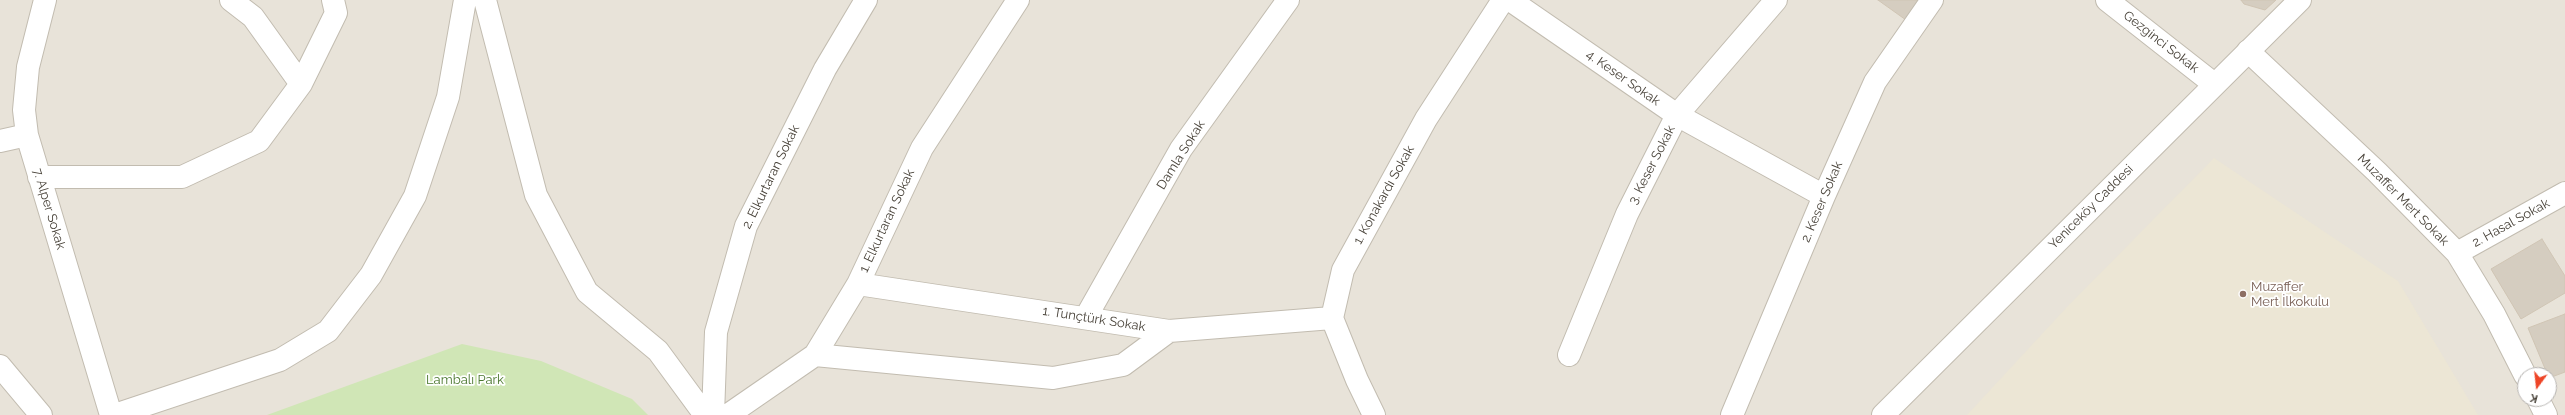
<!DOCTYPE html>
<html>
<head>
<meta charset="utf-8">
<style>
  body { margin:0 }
  #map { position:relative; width:2565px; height:415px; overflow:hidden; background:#f4f1ea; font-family:Raleway,sans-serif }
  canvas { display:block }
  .north { position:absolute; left:2517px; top:367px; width:40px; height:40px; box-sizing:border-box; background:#fff; border:1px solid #b6b3b0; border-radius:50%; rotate:195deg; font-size:11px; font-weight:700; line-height:16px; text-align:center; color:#484239 }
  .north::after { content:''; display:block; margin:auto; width:14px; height:18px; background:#ee4527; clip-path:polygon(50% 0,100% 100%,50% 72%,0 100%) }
</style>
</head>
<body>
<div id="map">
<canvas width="2565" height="415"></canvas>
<div class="north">K</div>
</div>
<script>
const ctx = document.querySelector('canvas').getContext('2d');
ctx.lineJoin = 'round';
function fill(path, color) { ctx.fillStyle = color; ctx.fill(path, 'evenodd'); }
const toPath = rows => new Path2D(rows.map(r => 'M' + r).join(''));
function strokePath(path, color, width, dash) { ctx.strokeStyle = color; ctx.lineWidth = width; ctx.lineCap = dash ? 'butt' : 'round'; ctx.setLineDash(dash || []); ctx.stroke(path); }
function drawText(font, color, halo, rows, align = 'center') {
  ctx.font = font + ' Raleway,sans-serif'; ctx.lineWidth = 3.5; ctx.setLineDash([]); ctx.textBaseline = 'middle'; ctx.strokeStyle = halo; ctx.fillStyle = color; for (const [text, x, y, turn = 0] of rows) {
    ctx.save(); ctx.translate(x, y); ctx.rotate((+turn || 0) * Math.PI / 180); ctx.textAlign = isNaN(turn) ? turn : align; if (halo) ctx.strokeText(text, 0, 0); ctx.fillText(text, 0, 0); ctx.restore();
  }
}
const residential = toPath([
  [0,0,2565,0,2565,415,0,415],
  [2525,375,2549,375,2549,399,2525,399]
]);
const education = toPath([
  [2214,158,2398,281,2478,415,1967,415,2067,307]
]);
const green = toPath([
  [462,344,541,361,632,399,648,415,267,415]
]);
const building = toPath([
  [1878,0,1922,0,1906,20,1878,0],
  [2241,0,2276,0,2265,10,2244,4,2241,0],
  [2542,239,2565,276,2565,293,2521,319,2491,269,2542,239],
  [2565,314,2565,372,2549,378,2528,328,2565,314]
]);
const minor = toPath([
  [45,0,28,67,24,110,27,135,111,415],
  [231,0,253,17,301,84,336,13,333,0],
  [485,0,536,195,587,292,658,351,705,415],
  [1510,0,1677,115,1824,196],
  [2107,0,2214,84],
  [2248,51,2377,172,2457,253,2494,314,2525,375],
  [0,141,27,135],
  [39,177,182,177,259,141,301,84],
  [2457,253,2565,193],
  [858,284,1169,331,1332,318],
  [1086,317,1181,149,1288,0],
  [815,355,1053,378,1123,365,1169,331],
  [1569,355,1627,214,1677,115,1776,0],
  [0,366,41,415],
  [2538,399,2546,415],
  [115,415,280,360,328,331,371,275,415,196,448,97,465,0],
  [713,415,716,332,746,226,825,69,866,0],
  [728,415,815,355,858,284,922,148,1018,0],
  [1374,415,1357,380,1332,318,1343,270,1426,119,1503,0],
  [1732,415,1824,196,1875,82,1932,0]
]);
const tertiary = toPath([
  [1883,415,2300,0]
]);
const markers = [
  [2243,294,4,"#8d6e63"]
];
const streetNames = [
  ["Gezginci Sokak",2161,42,38],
  ["4. Keser Sokak",1623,78,35],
  ["Damla Sokak",1181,155,-58],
  ["3. Keser Sokak",1652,165,-63],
  ["2. Elkurtaran Sokak",771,177,-64],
  ["1. Konakardı Sokak",1384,195,-61],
  ["Muzaffer Mert Sokak",2403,200,45],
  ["2. Keser Sokak",1822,202,-67],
  ["Yeniceköy Caddesi",2091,207,-45],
  ["7. Alper Sokak",49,209,73],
  ["1. Elkurtaran Sokak",887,221,-65],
  ["2. Hasal Sokak",2511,223,-29],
  ["1. Tunçtürk Sokak",1094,319,9]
];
const educationNames = [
  ["Muzaffer",2251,287],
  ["Mert İlkokulu",2251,302]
];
const parkNames = [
  ["Lambalı Park",465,380]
];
fill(residential, '#e8e3d9');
fill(education, '#ece6d5');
fill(green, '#d0e6b6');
fill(building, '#d5cdc0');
strokePath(building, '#d0c5b4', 1);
strokePath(minor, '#c2bcb0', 24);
strokePath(tertiary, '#c2bcb0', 24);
strokePath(minor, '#fff', 22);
strokePath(tertiary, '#fff', 22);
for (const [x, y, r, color] of markers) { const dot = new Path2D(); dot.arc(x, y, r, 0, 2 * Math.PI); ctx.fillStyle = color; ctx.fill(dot); strokePath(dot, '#fff', 1.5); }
drawText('13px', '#484239', '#fff', streetNames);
drawText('13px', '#785e54', '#fff', educationNames, 'left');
drawText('13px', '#4a772e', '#fff', parkNames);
</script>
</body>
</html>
